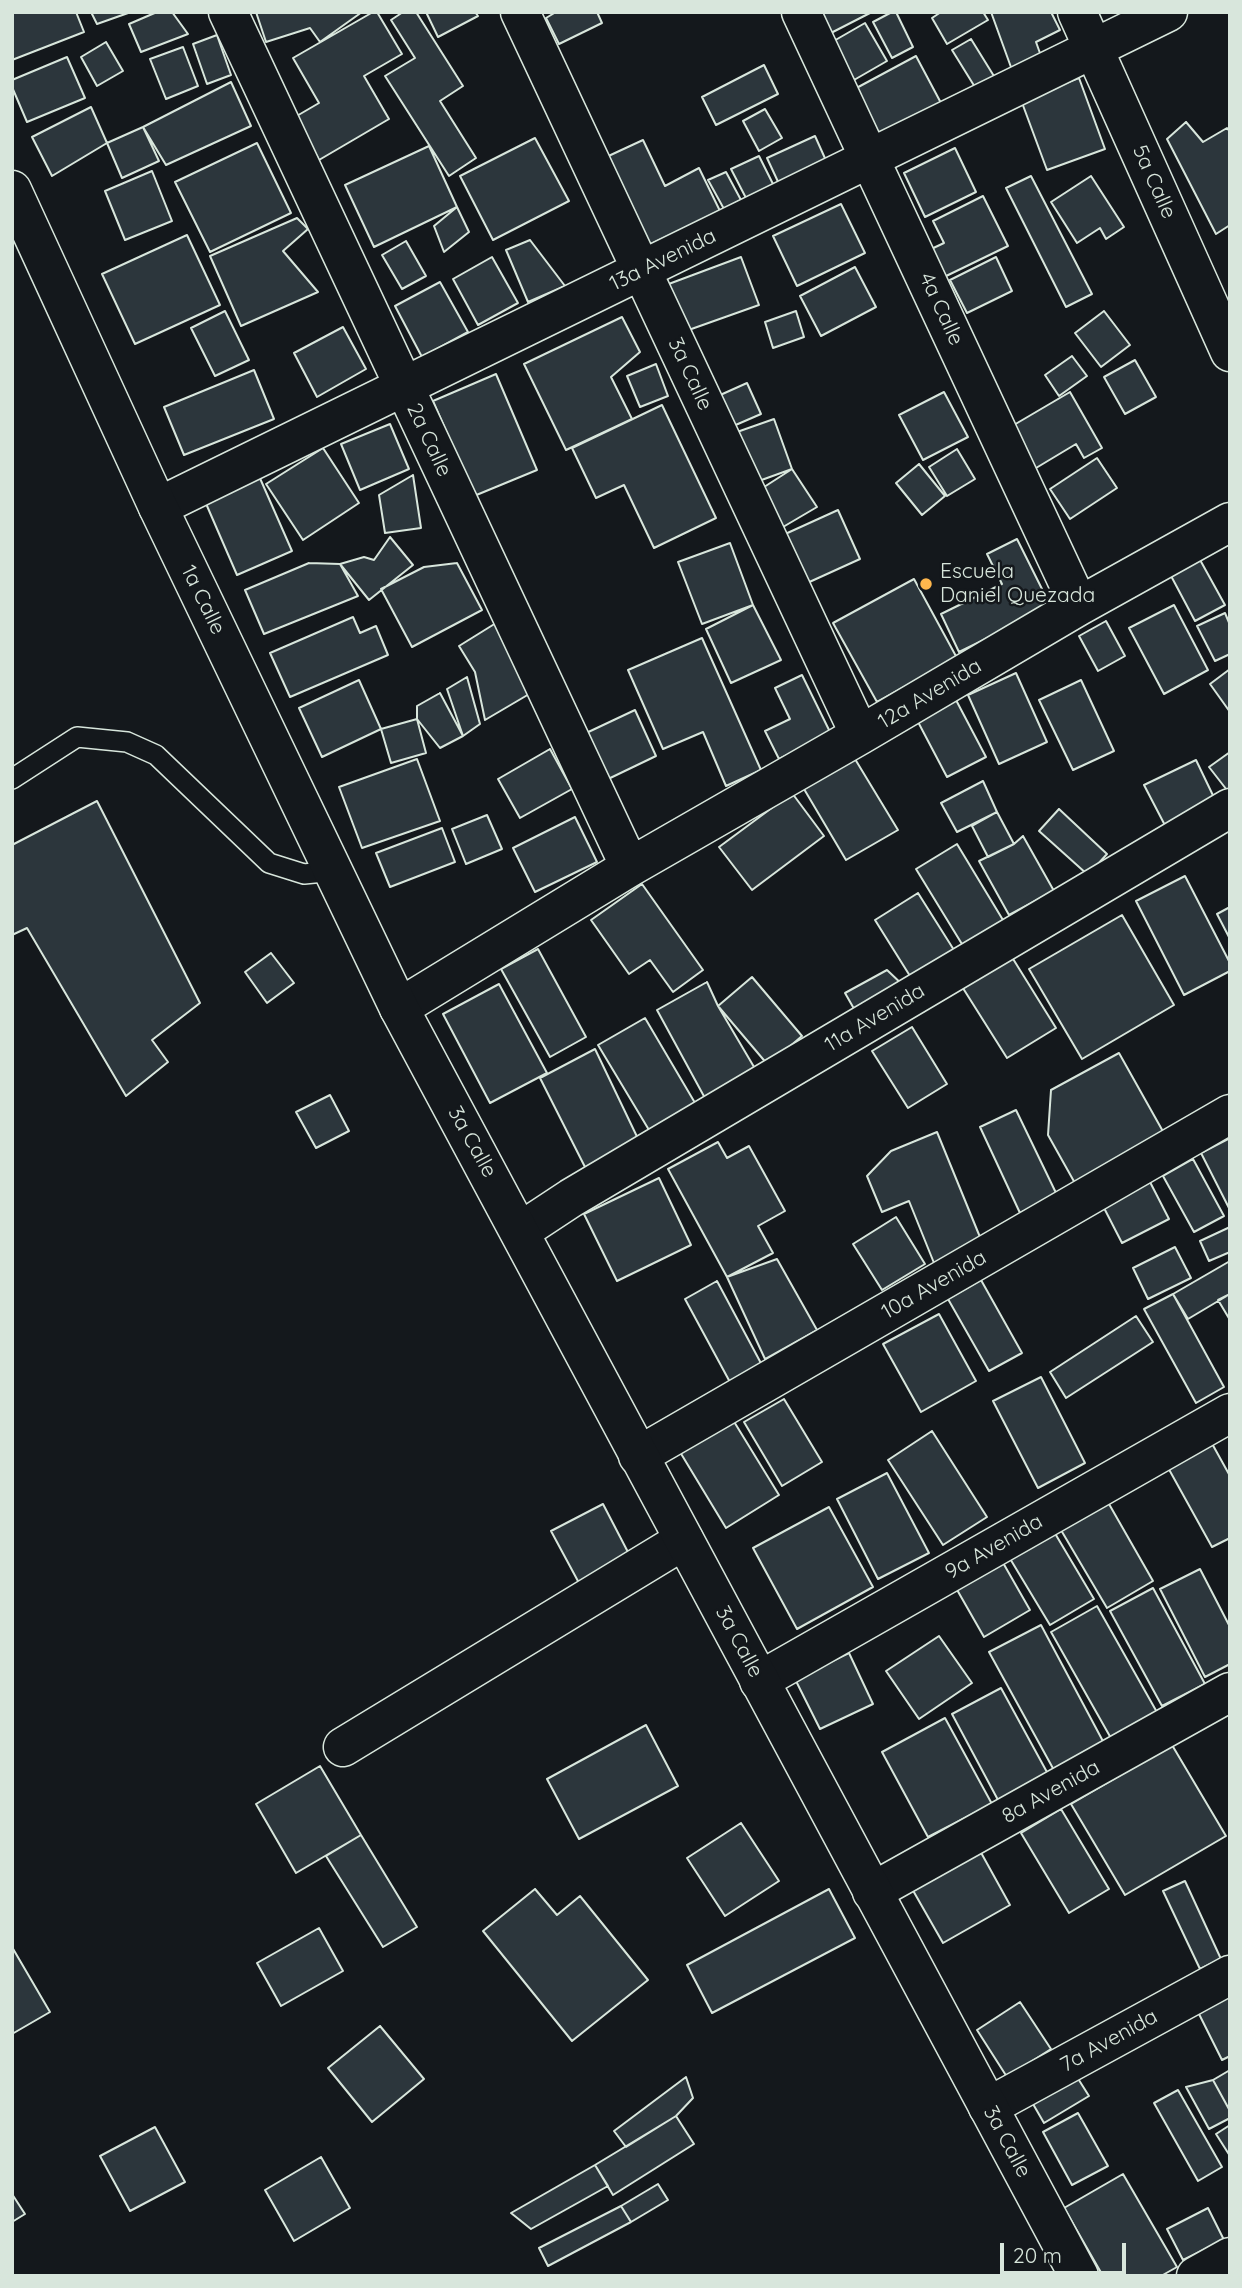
<!DOCTYPE html>
<html>
<head>
<meta charset="utf-8">
<style>
  body { margin:0 }
  #map { position:relative; width:1242px; height:2288px; overflow:hidden; background:#14181c; font-family:Quicksand,sans-serif }
  canvas { display:block }
  .frame { position:absolute; inset:0; border:14px solid #d8e6dc; pointer-events:none }
  .scale { position:absolute; left:1000px; top:2243px; width:126px; height:32px; box-sizing:border-box; border:4px solid #d8e6dc; border-top:0; padding-left:9px; font-size:21px; line-height:24px; white-space:nowrap; color:#d8e6dc; -webkit-text-stroke:5px #14181c; paint-order:stroke }
</style>
</head>
<body>
<div id="map">
<canvas width="1242" height="2288"></canvas>
<div class="frame"></div>
<div class="scale">20 m</div>
</div>
<script>
const ctx = document.querySelector('canvas').getContext('2d');
ctx.lineJoin = 'round';
function fill(path, color) { ctx.fillStyle = color; ctx.fill(path, 'evenodd'); }
const toPath = rows => new Path2D(rows.map(r => 'M' + r).join(''));
function strokePath(path, color, width, dash) { ctx.strokeStyle = color; ctx.lineWidth = width; ctx.lineCap = dash ? 'butt' : 'round'; ctx.setLineDash(dash || []); ctx.stroke(path); }
function drawText(font, color, halo, rows, align = 'center') {
  ctx.font = font + ' Quicksand,sans-serif'; ctx.lineWidth = 5; ctx.setLineDash([]); ctx.textBaseline = 'middle'; ctx.strokeStyle = halo; ctx.fillStyle = color; for (const [text, x, y, turn = 0] of rows) {
    ctx.save(); ctx.translate(x, y); ctx.rotate((+turn || 0) * Math.PI / 180); ctx.textAlign = isNaN(turn) ? turn : align; if (halo) ctx.strokeText(text, 0, 0); ctx.fillText(text, 0, 0); ctx.restore();
  }
}
const building = toPath([
  [12,12,76,12,84,32,12,60,12,12],
  [91,12,131,12,97,24,91,12],
  [157,12,172,12,188,34,141,52,129,24,157,12],
  [256,12,362,12,320,42,310,28,266,42,256,12],
  [373,12,377,12,402,54,364,76,389,119,319,160,295,117,319,103,293,58,373,12],
  [403,12,416,12,463,86,440,101,476,158,449,176,385,76,415,58,391,20,403,12],
  [426,12,475,12,478,16,438,37,426,12],
  [556,12,597,12,602,23,559,44,546,18,556,12],
  [814,12,870,12,870,13,827,35,814,12],
  [892,12,896,12,913,47,892,58,873,22,892,12],
  [941,12,983,12,988,20,947,44,932,18,941,12],
  [991,12,1051,12,1060,30,1036,42,1046,70,1016,81,991,12],
  [865,23,887,61,854,80,832,42,865,23],
  [217,35,231,75,207,84,193,44,217,35],
  [971,39,997,81,978,92,952,50,971,39],
  [106,42,123,71,97,86,81,57,106,42],
  [183,47,198,86,166,99,150,59,183,47],
  [916,56,941,103,874,139,849,92,916,56],
  [67,57,85,98,27,122,12,87,12,80,67,57],
  [764,65,778,94,716,125,702,97,764,65],
  [1079,78,1105,149,1047,170,1021,100,1079,78],
  [231,82,251,126,166,165,143,127,231,82],
  [91,107,107,143,52,176,32,137,91,107],
  [765,109,782,138,759,151,743,121,765,109],
  [1186,122,1203,142,1227,128,1230,132,1230,225,1216,234,1167,139,1186,122],
  [143,127,159,161,122,178,107,143,143,127],
  [815,136,828,165,780,186,767,158,815,136],
  [535,138,569,201,493,240,460,176,535,138],
  [643,140,665,186,699,168,720,211,645,247,602,159,643,140],
  [257,143,291,213,210,252,175,182,257,143],
  [429,146,457,207,374,247,345,185,429,146],
  [955,148,976,192,925,217,904,173,955,148],
  [759,156,774,186,747,200,731,169,759,156],
  [152,171,172,221,125,240,105,191,152,171],
  [726,172,741,200,724,209,708,180,726,172],
  [1031,176,1092,294,1066,307,1006,188,1031,176],
  [1091,176,1124,227,1106,239,1100,228,1077,243,1051,202,1091,176],
  [983,196,1008,246,940,279,927,251,944,243,933,221,983,196],
  [841,204,865,253,797,286,773,236,841,204],
  [457,207,469,232,444,252,434,226,457,207],
  [297,218,308,229,283,251,318,292,241,326,210,256,297,218],
  [187,235,220,305,135,344,102,274,187,235],
  [530,240,565,286,528,302,506,250,530,240],
  [406,241,426,276,402,289,382,255,406,241],
  [492,257,518,303,478,325,453,279,492,257],
  [741,257,759,305,683,332,666,285,741,257],
  [996,257,1012,291,967,313,950,280,996,257],
  [855,267,876,307,821,336,800,296,855,267],
  [440,282,468,332,422,357,395,306,440,282],
  [225,311,249,360,215,376,191,328,225,311],
  [796,311,804,337,773,348,765,322,796,311],
  [1104,311,1130,345,1101,367,1075,333,1104,311],
  [622,317,640,352,611,377,632,419,566,450,524,364,622,317],
  [343,327,366,369,317,397,294,353,343,327],
  [1072,356,1087,376,1059,396,1045,375,1072,356],
  [1135,360,1156,397,1125,414,1104,377,1135,360],
  [656,364,668,396,640,407,627,376,656,364],
  [254,370,274,419,184,455,164,407,254,370],
  [496,374,537,470,474,496,433,401,496,374],
  [747,383,761,414,731,427,718,396,747,383],
  [944,392,968,437,923,460,899,415,944,392],
  [1070,392,1102,448,1084,458,1076,444,1031,471,1007,429,1070,392],
  [662,405,716,518,654,548,624,485,596,498,572,448,662,405],
  [774,419,792,469,756,482,737,432,774,419],
  [390,424,409,469,360,490,341,444,390,424],
  [323,448,359,503,303,540,266,484,323,448],
  [957,449,975,479,947,496,929,467,957,449],
  [1097,458,1117,488,1070,519,1050,489,1097,458],
  [919,464,945,496,922,515,896,483,919,464],
  [792,469,817,507,783,527,761,489,792,469],
  [413,475,421,528,385,533,379,495,413,475],
  [259,476,292,551,237,575,204,499,259,476],
  [838,510,860,559,805,584,783,535,838,510],
  [390,537,413,565,369,600,340,564,364,557,374,560,390,537],
  [1017,539,1051,607,959,652,941,614,1002,584,987,554,1017,539],
  [730,543,753,605,702,624,678,562,730,543],
  [1199,558,1225,605,1195,621,1170,574,1199,558],
  [309,563,340,564,358,596,264,634,245,590,309,563],
  [457,563,482,610,412,647,381,589,424,567,457,563],
  [914,579,957,658,877,702,833,623,914,579],
  [753,605,781,660,731,683,706,629,753,605],
  [1174,605,1208,670,1164,694,1129,628,1174,605],
  [1225,613,1230,625,1230,654,1215,661,1197,626,1225,613],
  [353,617,360,633,376,626,388,655,290,697,270,653,353,617],
  [1106,621,1125,656,1098,671,1079,636,1106,621],
  [496,623,536,690,485,720,475,672,459,646,496,623],
  [702,638,761,770,726,786,703,732,663,749,628,670,702,638],
  [1230,669,1230,712,1210,684,1230,669],
  [1016,673,1047,742,999,764,968,695,1016,673],
  [802,675,831,734,779,759,765,731,790,719,775,688,802,675],
  [467,677,480,724,463,736,447,689,467,677],
  [359,680,381,729,322,757,299,708,359,680],
  [1081,680,1114,751,1073,770,1039,700,1081,680],
  [440,693,463,736,440,748,417,719,417,706,440,693],
  [956,700,986,757,947,777,917,720,956,700],
  [635,710,656,756,604,781,582,735,635,710],
  [417,719,426,753,391,763,381,729,417,719],
  [550,749,572,789,520,818,498,779,550,749],
  [1230,752,1230,794,1209,767,1230,752],
  [417,759,440,821,362,848,339,787,417,759],
  [855,759,898,830,846,860,804,789,855,759],
  [1196,760,1220,810,1170,835,1144,785,1196,760],
  [983,781,997,812,957,832,941,803,983,781],
  [792,793,824,836,752,890,719,847,792,793],
  [97,801,200,1003,152,1040,168,1062,126,1096,27,928,12,935,12,845,97,801],
  [1059,809,1107,854,1088,875,1039,831,1059,809],
  [997,812,1014,844,988,857,972,826,997,812],
  [487,815,502,849,466,864,452,829,487,815],
  [575,817,597,862,535,892,513,848,575,817],
  [442,828,455,862,390,887,376,853,442,828],
  [1023,836,1054,891,1009,915,979,861,1014,844,1023,836],
  [957,844,1006,925,965,949,916,869,957,844],
  [1185,876,1230,963,1230,971,1184,995,1136,901,1185,876],
  [642,884,703,970,673,992,650,960,629,974,591,920,642,884],
  [918,893,959,958,915,984,875,920,918,893],
  [1230,907,1230,939,1217,914,1230,907],
  [1122,915,1174,1005,1082,1059,1029,969,1122,915],
  [538,949,586,1037,550,1057,501,969,538,949],
  [271,953,294,983,267,1003,245,972,271,953],
  [1010,954,1056,1028,1007,1058,961,985,1010,954],
  [887,970,906,988,857,1014,845,993,887,970],
  [752,977,802,1036,768,1065,718,1006,752,977],
  [707,982,718,1006,757,1072,706,1100,657,1010,707,982],
  [499,984,547,1073,490,1103,443,1014,499,984],
  [645,1018,698,1108,652,1135,598,1045,645,1018],
  [912,1027,947,1084,908,1108,872,1051,912,1027],
  [595,1049,641,1145,587,1171,540,1078,595,1049],
  [1119,1053,1165,1135,1076,1185,1048,1135,1051,1090,1119,1053],
  [330,1095,349,1131,316,1148,296,1112,330,1095],
  [1016,1110,1057,1195,1020,1213,980,1127,1016,1110],
  [937,1132,982,1242,934,1263,909,1201,882,1212,867,1176,891,1151,937,1132],
  [1230,1138,1230,1210,1201,1153,1230,1138],
  [718,1142,727,1158,749,1146,785,1211,758,1226,773,1253,727,1277,668,1169,718,1142],
  [1193,1159,1224,1216,1194,1232,1163,1176,1193,1159],
  [659,1178,691,1245,617,1281,584,1214,659,1178],
  [1150,1182,1169,1219,1122,1243,1103,1206,1150,1182],
  [896,1217,925,1264,882,1290,853,1244,896,1217],
  [1230,1227,1230,1252,1209,1261,1200,1241,1230,1227],
  [1175,1247,1191,1278,1148,1299,1133,1268,1175,1247],
  [777,1259,817,1330,765,1359,727,1277,777,1259],
  [1230,1261,1230,1294,1188,1319,1173,1294,1230,1261],
  [981,1280,1022,1353,989,1371,948,1299,981,1280],
  [717,1281,763,1367,731,1384,685,1299,717,1281],
  [1173,1294,1224,1387,1196,1403,1144,1309,1173,1294],
  [1230,1294,1230,1320,1218,1300,1230,1294],
  [939,1314,976,1381,921,1412,883,1344,939,1314],
  [1136,1316,1153,1342,1066,1398,1050,1372,1136,1316],
  [1041,1377,1085,1463,1038,1488,993,1401,1041,1377],
  [784,1399,822,1462,782,1486,744,1422,784,1399],
  [733,1420,779,1495,726,1528,680,1452,733,1420],
  [932,1431,987,1517,943,1545,888,1460,932,1431],
  [1210,1440,1230,1476,1230,1538,1212,1547,1166,1464,1210,1440],
  [887,1473,929,1553,878,1579,837,1499,887,1473],
  [1105,1497,1153,1581,1107,1608,1058,1525,1105,1497],
  [603,1504,630,1556,579,1583,551,1531,603,1504],
  [829,1507,873,1587,797,1629,753,1548,829,1507],
  [1050,1525,1094,1599,1050,1625,1006,1552,1050,1525],
  [998,1554,1030,1610,984,1637,952,1581,998,1554],
  [1200,1569,1230,1627,1230,1664,1205,1677,1160,1589,1200,1569],
  [1153,1588,1205,1684,1162,1706,1110,1611,1153,1588],
  [1097,1606,1158,1714,1112,1740,1051,1632,1097,1606],
  [1041,1625,1105,1745,1055,1772,989,1652,1041,1625],
  [939,1636,972,1683,919,1719,886,1671,939,1636],
  [849,1653,873,1704,820,1729,795,1679,849,1653],
  [1001,1688,1048,1774,998,1800,952,1714,1001,1688],
  [945,1718,992,1804,928,1837,882,1752,945,1718],
  [646,1725,678,1786,579,1839,547,1779,646,1725],
  [1172,1745,1226,1836,1125,1895,1071,1804,1172,1745],
  [320,1766,361,1835,296,1873,256,1804,320,1766],
  [1061,1809,1109,1889,1069,1913,1021,1833,1061,1809],
  [741,1823,779,1881,725,1916,687,1858,741,1823],
  [361,1835,417,1927,383,1947,326,1856,361,1835],
  [979,1849,1010,1905,943,1943,911,1887,979,1849],
  [1185,1881,1221,1959,1200,1969,1163,1891,1185,1881],
  [535,1889,557,1915,580,1896,648,1980,572,2041,483,1931,535,1889],
  [829,1889,855,1938,712,2013,687,1965,829,1889],
  [319,1928,343,1971,281,2006,257,1963,319,1928],
  [12,1947,50,2012,12,2034,12,1947],
  [1230,1993,1230,2056,1222,2060,1197,2010,1230,1993],
  [1020,2002,1051,2049,1007,2077,977,2030,1020,2002],
  [380,2026,424,2079,372,2122,328,2068,380,2026],
  [1230,2070,1230,2111,1213,2080,1230,2070],
  [686,2077,693,2098,676,2116,626,2147,614,2131,686,2077],
  [1077,2077,1089,2096,1044,2123,1033,2104,1077,2077],
  [1213,2080,1230,2111,1230,2118,1209,2129,1186,2087,1213,2080],
  [1178,2090,1222,2167,1198,2181,1154,2103,1178,2090],
  [1078,2113,1108,2166,1072,2185,1043,2132,1078,2113],
  [676,2116,694,2144,613,2195,595,2165,676,2116],
  [1230,2125,1230,2156,1216,2134,1230,2125],
  [155,2127,185,2182,130,2211,100,2156,155,2127],
  [321,2157,350,2208,294,2241,265,2190,321,2157],
  [595,2165,608,2186,531,2229,511,2213,595,2165],
  [1123,2174,1177,2267,1161,2276,1103,2276,1064,2208,1123,2174],
  [658,2184,668,2200,631,2222,621,2206,658,2184],
  [12,2194,25,2214,12,2222,12,2194],
  [621,2206,631,2222,548,2266,539,2248,621,2206],
  [1208,2208,1224,2240,1183,2260,1167,2229,1208,2208]
]);
const lane = toPath([
  [12,779,77,737,127,742,156,755,269,863,304,874,334,871]
]);
const street = toPath([
  [228,12,630,867],
  [520,12,860,735],
  [801,12,1079,606],
  [1077,12,1230,352],
  [158,507,1168,12],
  [399,1008,630,867,860,735,1079,606,1230,522],
  [521,1231,571,1198,1230,808],
  [638,1456,1230,1114],
  [759,1681,1230,1413],
  [343,1747,684,1540],
  [872,1892,1230,1692],
  [988,2107,1230,1975],
  [1196,2276,1230,2257]
]);
const secondary = toPath([
  [12,190,158,507,399,1008,1079,2276]
]);
const markers = [
  [926,584,7,"#ffb74d"]
];
const streetNames = [
  ["5a Calle",1154,182,66],
  ["13a Avenida",663,260,-26],
  ["4a Calle",941,309,65],
  ["3a Calle",690,374,65],
  ["2a Calle",429,440,65],
  ["1a Calle",203,600,64],
  ["12a Avenida",930,694,-31],
  ["11a Avenida",875,1018,-31],
  ["3a Calle",472,1142,61],
  ["10a Avenida",934,1285,-30],
  ["9a Avenida",994,1547,-30],
  ["3a Calle",739,1642,62],
  ["8a Avenida",1051,1792,-29],
  ["7a Avenida",1109,2041,-29],
  ["3a Calle",1007,2142,62]
];
const poiNames = [
  ["Escuela",940,572],
  ["Daniel Quezada",940,596]
];
fill(building, '#2c363c');
strokePath(building, '#d8e6dc', 2);
strokePath(lane, '#d8e6dc', 22);
strokePath(street, '#d8e6dc', 41);
strokePath(secondary, '#d8e6dc', 41);
strokePath(lane, '#14181c', 19);
strokePath(street, '#14181c', 38);
strokePath(secondary, '#14181c', 38);
for (const [x, y, r, color] of markers) { const dot = new Path2D(); dot.arc(x, y, r, 0, 2 * Math.PI); ctx.fillStyle = color; ctx.fill(dot); strokePath(dot, '#14181c', 2.5); }
drawText('21px', '#d8e6dc', '#14181c', streetNames);
drawText('21px', '#d8e6dc', '#14181c', poiNames, 'left');
</script>
</body>
</html>
